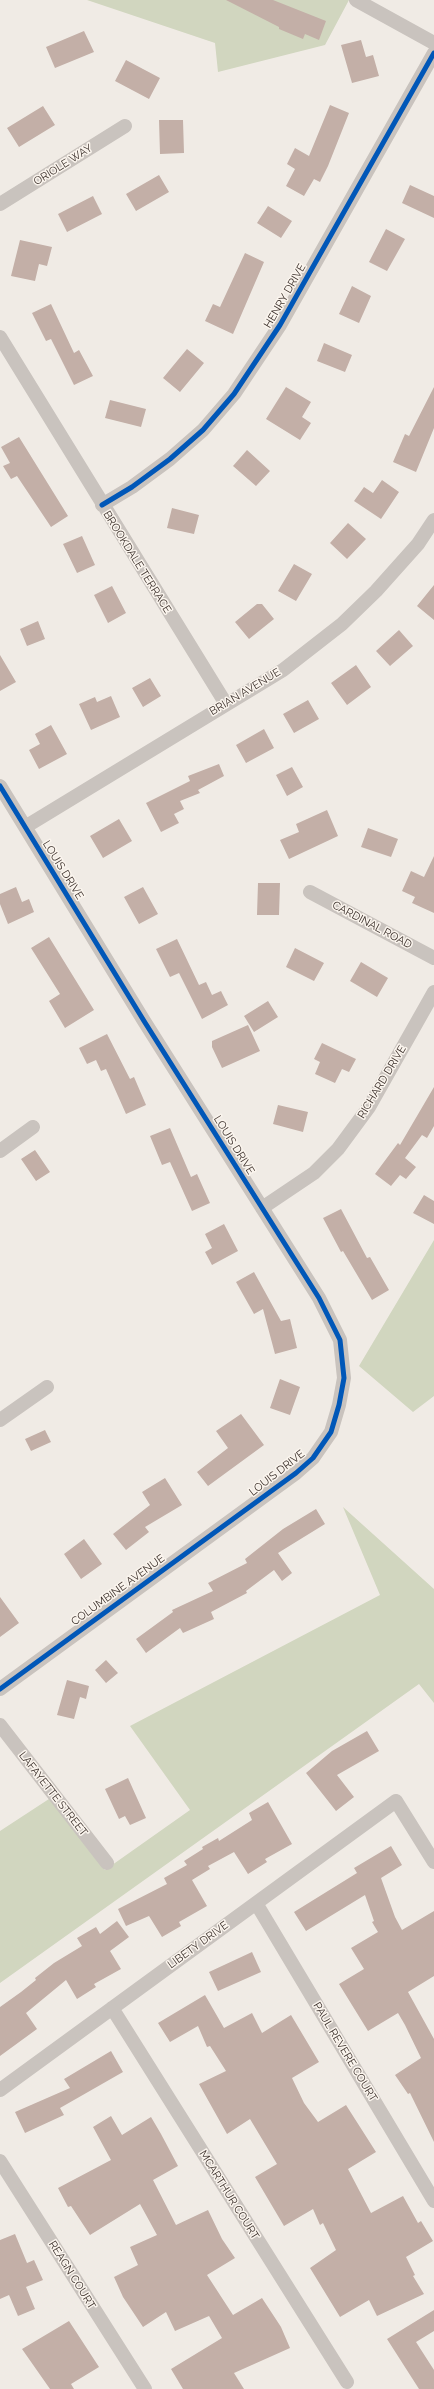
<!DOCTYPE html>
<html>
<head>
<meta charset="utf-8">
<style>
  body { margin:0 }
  canvas { display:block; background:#f0ebe5 }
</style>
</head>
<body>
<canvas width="434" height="2389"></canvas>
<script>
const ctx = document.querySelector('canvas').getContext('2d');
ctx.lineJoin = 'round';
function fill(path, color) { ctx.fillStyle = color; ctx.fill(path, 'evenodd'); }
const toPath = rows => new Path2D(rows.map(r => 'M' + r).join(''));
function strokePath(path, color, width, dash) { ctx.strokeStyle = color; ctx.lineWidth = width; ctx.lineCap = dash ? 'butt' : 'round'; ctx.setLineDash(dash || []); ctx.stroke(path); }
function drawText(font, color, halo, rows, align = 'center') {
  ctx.font = font + ' Raleway,sans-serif'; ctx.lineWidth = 3; ctx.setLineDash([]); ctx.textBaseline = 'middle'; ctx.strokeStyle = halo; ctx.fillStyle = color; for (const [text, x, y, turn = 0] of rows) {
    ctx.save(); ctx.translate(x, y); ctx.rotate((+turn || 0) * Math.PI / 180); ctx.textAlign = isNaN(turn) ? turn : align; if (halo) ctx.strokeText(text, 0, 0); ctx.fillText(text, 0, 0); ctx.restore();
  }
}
const green = toPath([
  [87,0,349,0,325,45,218,72,215,43],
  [434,1240,434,1396,413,1412,359,1366],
  [343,1507,434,1589,434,1703,419,1684,0,1983,0,1831,52,1797,105,1870,190,1810,130,1726,380,1595]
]);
const building = toPath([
  [226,0,273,0,326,21,319,40,305,34,303,39,279,29,279,27],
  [84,31,94,52,55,68,46,47],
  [361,40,366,57,373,55,379,76,352,83,341,45],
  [126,60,160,78,149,99,115,81],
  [330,105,349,113,328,166,320,182,314,179,304,196,286,186,295,169,287,164,295,148,309,156],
  [43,106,55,125,19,147,7,128],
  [159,120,183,120,184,153,160,154],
  [159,175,169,192,136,211,126,194],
  [410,185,434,196,434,218,402,203],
  [93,196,102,214,67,232,58,214],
  [268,206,292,221,281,238,257,223],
  [386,229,405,239,387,271,369,262],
  [20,240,52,247,47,266,39,264,35,281,11,276],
  [245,253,264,262,233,334,205,321,213,304,220,307],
  [352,286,371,296,359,323,339,314],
  [51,304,74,353,79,350,93,376,74,385,51,339,46,341,32,313],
  [324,343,352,355,345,372,317,361],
  [187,349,204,363,180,392,163,378],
  [286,387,311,402,302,417,311,423,300,440,266,419],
  [434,387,434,428,416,472,393,462,405,434,409,436],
  [110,400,146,409,141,427,105,418],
  [19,437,68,516,51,527,17,476,11,479,3,466,10,463,1,447],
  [247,450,270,471,256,486,233,466],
  [382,480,399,492,381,519,354,501,364,487,373,493],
  [172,508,199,515,194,534,167,528],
  [348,523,366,539,347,559,330,543],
  [82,536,95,565,77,573,63,544],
  [294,564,312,574,296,601,278,591],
  [434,585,434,620,417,606],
  [112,586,126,613,108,623,94,595],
  [257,604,262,604,274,619,249,639,235,622],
  [38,621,45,639,27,646,20,629],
  [399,630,413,646,390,666,376,651],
  [0,655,16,682,0,691],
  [356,665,371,687,347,705,331,683],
  [150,678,161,696,143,707,132,688],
  [111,696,120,717,91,730,79,704,95,697,97,702],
  [308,700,319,719,294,733,283,714],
  [51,725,67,754,39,769,29,750,40,744,35,734],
  [264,729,274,748,246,763,236,745],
  [219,764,224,776,198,790,200,793,180,801,184,809,174,814,179,823,161,832,146,803,190,781,188,776],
  [292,767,303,787,287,796,276,775],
  [327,810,338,836,289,859,280,840,299,832,296,824],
  [119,819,132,841,103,858,90,836],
  [368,828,398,839,391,857,361,847],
  [434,856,434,913,412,903,415,897,402,891,411,871,424,877],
  [258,883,280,883,279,915,257,915],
  [16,887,22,902,29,899,34,912,8,924,0,904,0,894],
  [143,887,158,914,139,924,124,897],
  [49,937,94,1010,65,1028,49,1001,60,994,31,948],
  [177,939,199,985,206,982,212,995,221,991,228,1005,202,1019,179,973,170,977,156,949],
  [295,948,324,963,314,981,286,967],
  [361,962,388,978,377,997,350,981],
  [268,1001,278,1017,254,1032,244,1016],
  [248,1025,260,1051,222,1068,212,1047,212,1041],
  [107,1034,130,1079,134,1077,146,1105,126,1114,106,1069,101,1071,96,1060,87,1064,79,1048],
  [322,1043,356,1059,349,1072,342,1069,335,1083,315,1074,320,1062,314,1059],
  [434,1087,434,1126,427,1138,422,1135,405,1158,416,1167,406,1179,400,1175,391,1186,375,1174,398,1143,400,1145],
  [278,1105,308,1112,303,1132,273,1124],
  [170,1128,191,1177,197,1174,210,1203,192,1211,170,1162,162,1165,150,1136],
  [35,1150,50,1172,36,1181,21,1159],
  [424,1195,434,1201,434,1224,413,1213],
  [341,1209,367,1258,370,1257,389,1290,372,1300,343,1251,341,1252,323,1218],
  [224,1224,238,1251,212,1265,205,1252,212,1248,205,1234],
  [254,1272,281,1321,290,1319,297,1348,275,1354,263,1309,254,1314,236,1282],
  [280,1379,300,1387,290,1415,270,1408],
  [241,1414,264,1445,208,1486,197,1472,228,1448,216,1431],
  [45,1430,51,1442,31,1451,25,1439],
  [165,1478,182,1505,145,1527,149,1532,126,1550,113,1534,150,1505,142,1492],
  [316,1509,325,1524,278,1553,292,1573,282,1581,274,1570,246,1591,247,1593,211,1612,214,1619,183,1633,180,1628,146,1653,136,1639,173,1612,172,1610,213,1591,208,1583,247,1563,245,1559,283,1529],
  [84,1539,102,1564,81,1579,64,1554],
  [0,1597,19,1623,0,1637],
  [106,1660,118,1673,106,1683,95,1670],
  [67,1680,89,1686,86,1699,80,1697,74,1719,57,1715],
  [367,1731,379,1751,337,1775,354,1797,336,1811,306,1773,332,1751],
  [128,1778,146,1818,130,1825,125,1816,119,1819,105,1789],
  [268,1802,292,1844,265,1859,267,1862,248,1874,234,1852,208,1866,210,1869,192,1880,207,1906,179,1922,181,1926,162,1937,149,1916,126,1926,118,1909,167,1884,164,1878,187,1865,184,1861,203,1849,202,1847,218,1838,219,1841,252,1820,249,1813],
  [391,1846,402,1865,381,1878,395,1917,402,1930,434,1911,434,1976,408,1992,434,2039,434,2142,410,2093,408,2094,395,2075,421,2058,405,2025,398,2013,368,2031,339,1984,364,1969,351,1948,378,1932,372,1922,374,1921,365,1895,306,1931,294,1912,357,1873,354,1868],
  [117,1921,129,1937,110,1951,121,1969,94,1984,96,1987,77,1999,66,1980,26,2013,37,2029,0,2056,0,2007,21,1992,36,1980,35,1978,54,1963,82,1946,77,1938,96,1927,100,1934],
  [252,1952,261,1972,218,1991,209,1972],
  [205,1995,224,2028,252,2013,262,2033,291,2015,319,2062,292,2078,304,2103,318,2122,346,2105,376,2152,348,2169,371,2213,403,2196,418,2223,421,2221,433,2241,406,2257,415,2275,413,2276,424,2294,377,2316,369,2300,340,2317,310,2268,336,2250,323,2223,320,2225,313,2209,284,2226,255,2177,277,2164,250,2119,227,2134,199,2084,226,2071,210,2046,207,2047,198,2026,170,2042,158,2023],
  [111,2051,123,2072,60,2108,64,2115,25,2133,15,2112,70,2088,64,2079],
  [111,2116,122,2135,151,2117,161,2134,178,2166,153,2180,176,2225,208,2210,222,2239,235,2258,207,2275,233,2315,262,2298,281,2327,290,2348,234,2373,244,2389,183,2389,171,2369,222,2338,209,2316,175,2331,166,2312,143,2327,123,2297,114,2277,138,2265,130,2247,157,2235,140,2204,90,2235,71,2206,68,2207,58,2188,111,2160,93,2127],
  [15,2234,27,2263,34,2260,43,2280,26,2287,35,2309,18,2316,9,2295,0,2299,0,2240],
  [434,2310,434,2331,416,2342,434,2370,434,2389,419,2389,387,2339],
  [69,2321,99,2367,71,2384,74,2389,50,2389,22,2349]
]);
const minor = toPath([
  [356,0,434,43],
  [0,204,125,126],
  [0,337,226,704],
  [102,505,132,487,170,459,203,430,234,394,280,325,434,53],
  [0,786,144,1021,319,1298,340,1340,344,1378,339,1405,331,1432,313,1458,296,1473,0,1689],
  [25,827,283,670,342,624,376,591,418,544,434,520],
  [310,892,434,958],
  [0,1151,33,1127],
  [262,1208,314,1173,338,1149,369,1107,434,992],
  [0,1420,47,1387],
  [0,1725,107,1863],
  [256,1903,434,2201],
  [112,2008,347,2382],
  [0,2090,396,1801,434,1862],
  [0,2161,145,2389]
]);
const cycleway = toPath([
  [102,505,132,487,170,459,203,430,234,394,280,325,434,53],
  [0,786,144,1021,319,1298,340,1340,344,1378,339,1405,331,1432,313,1458,296,1473,0,1689]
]);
const streetNames = [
  ["ORIOLE WAY",63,165,-32],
  ["HENRY DRIVE",285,296,-60],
  ["BROOKDALE TERRACE",137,562,58],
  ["BRIAN AVENUE",245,692,-31],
  ["LOUIS DRIVE",63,870,58],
  ["CARDINAL ROAD",372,925,28],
  ["RICHARD DRIVE",382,1082,-59],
  ["LOUIS DRIVE",234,1145,58],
  ["LOUIS DRIVE",277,1473,-38],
  ["COLUMBINE AVENUE",118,1590,-36],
  ["LAFAYETTE STREET",53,1794,52],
  ["LIBETY DRIVE",198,1945,-36],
  ["PAUL REVERE COURT",345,2052,59],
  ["MCARTHUR COURT",229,2195,58],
  ["REAGN COURT",72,2275,58]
];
fill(green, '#d1d6bf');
fill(building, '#c3afa7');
strokePath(minor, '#c9c3be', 14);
strokePath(cycleway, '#0057b8', 5);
drawText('11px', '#3b302b', '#fbf5ee', streetNames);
</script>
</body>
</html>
